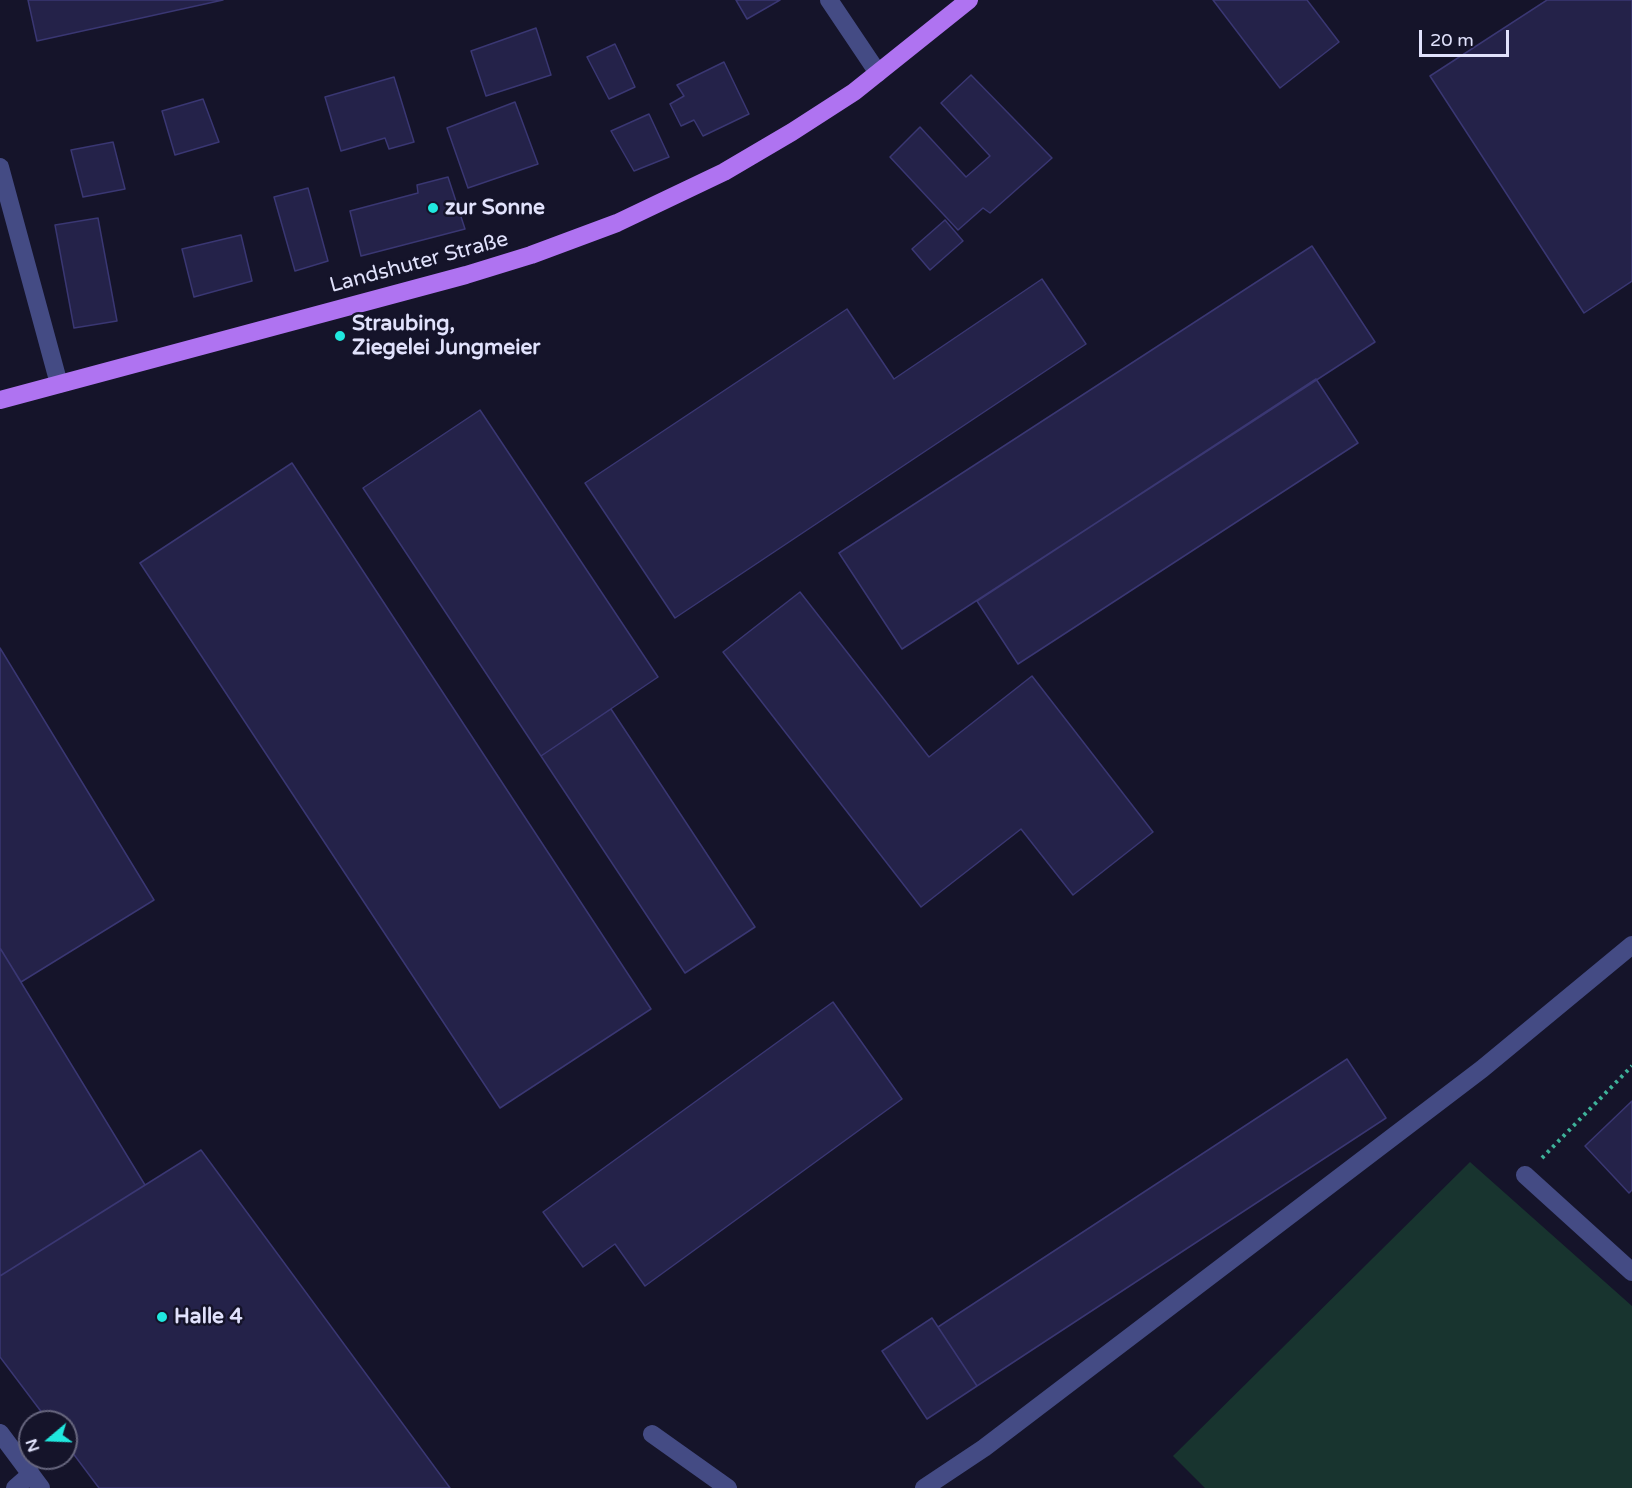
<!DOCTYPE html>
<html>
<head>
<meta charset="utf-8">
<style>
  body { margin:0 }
  #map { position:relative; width:1632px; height:1488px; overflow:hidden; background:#15142a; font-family:"Varela Round",sans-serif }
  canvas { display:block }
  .north { position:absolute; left:18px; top:1410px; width:60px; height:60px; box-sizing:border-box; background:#15142a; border:2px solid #67667e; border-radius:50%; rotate:251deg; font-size:16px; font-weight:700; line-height:24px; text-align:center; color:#e1e2fc }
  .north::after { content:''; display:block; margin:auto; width:21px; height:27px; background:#20e8df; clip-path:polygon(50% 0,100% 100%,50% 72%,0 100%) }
  .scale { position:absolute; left:1419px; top:30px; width:90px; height:27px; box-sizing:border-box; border:3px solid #e1e2fc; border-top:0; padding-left:8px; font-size:18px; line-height:21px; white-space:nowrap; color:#e1e2fc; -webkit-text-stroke:4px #15142a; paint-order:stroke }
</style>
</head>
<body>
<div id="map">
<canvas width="1632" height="1488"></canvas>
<div class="north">N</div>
<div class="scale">20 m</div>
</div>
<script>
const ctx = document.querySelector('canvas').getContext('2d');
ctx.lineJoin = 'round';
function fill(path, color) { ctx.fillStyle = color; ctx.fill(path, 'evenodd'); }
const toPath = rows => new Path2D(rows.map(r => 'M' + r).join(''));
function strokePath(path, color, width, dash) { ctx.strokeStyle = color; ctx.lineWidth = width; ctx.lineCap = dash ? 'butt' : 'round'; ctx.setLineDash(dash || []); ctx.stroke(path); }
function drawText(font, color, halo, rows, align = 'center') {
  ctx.font = font + ' "Varela Round",sans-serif'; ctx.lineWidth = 5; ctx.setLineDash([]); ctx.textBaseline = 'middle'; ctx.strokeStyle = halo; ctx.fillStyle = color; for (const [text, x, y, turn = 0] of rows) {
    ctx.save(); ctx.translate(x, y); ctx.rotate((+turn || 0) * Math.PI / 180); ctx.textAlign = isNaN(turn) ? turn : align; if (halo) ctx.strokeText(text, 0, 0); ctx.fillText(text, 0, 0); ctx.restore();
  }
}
const green = toPath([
  [1470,1162,1632,1306,1632,1488,1205,1488,1173,1456]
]);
const building = toPath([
  [28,0,223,0,37,41,28,0],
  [736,0,780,0,747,19,736,0],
  [1213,0,1307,0,1339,42,1280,88,1213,0],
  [1547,0,1632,0,1632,281,1584,313,1430,76,1547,0],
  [536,28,551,75,486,96,471,51,536,28],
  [615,44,635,87,609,99,587,57,615,44],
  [724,62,749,114,703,136,694,120,681,126,670,104,684,96,677,85,724,62],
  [971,75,1052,158,990,213,983,208,958,230,890,157,920,127,966,177,990,156,941,103,971,75],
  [394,77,414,142,389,149,385,138,341,151,325,97,394,77],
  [203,99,219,142,175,155,162,111,203,99],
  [515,102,538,164,468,188,447,128,515,102],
  [649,114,669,157,634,171,611,131,649,114],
  [113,142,125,189,83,197,71,150,113,142],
  [448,177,465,229,361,256,350,211,418,193,417,185,448,177],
  [308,188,328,261,295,271,274,197,308,188],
  [98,218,117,321,74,328,55,225,98,218],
  [945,220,963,241,930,270,912,249,945,220],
  [241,235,252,281,194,297,182,249,241,235],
  [1312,246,1375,342,902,649,839,553,1312,246],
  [1042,279,1086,344,675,618,585,483,847,309,894,379,1042,279],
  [1316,379,1358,443,1018,664,977,601,1316,379],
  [480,410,658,677,541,756,363,488,480,410],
  [292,463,651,1009,500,1108,140,563,292,463],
  [800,592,929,757,1032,676,1153,832,1073,895,1021,829,921,907,723,652,800,592],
  [0,648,154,900,21,982,0,948,0,648],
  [611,709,755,927,685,973,541,756,611,709],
  [0,948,145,1185,0,1276,0,948],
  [833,1002,902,1099,645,1286,615,1244,583,1267,543,1212,833,1002],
  [1347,1059,1386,1118,977,1386,938,1327,1347,1059],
  [1632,1101,1632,1190,1629,1193,1585,1146,1632,1101],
  [201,1150,450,1488,99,1488,66,1444,66,1422,49,1422,0,1357,0,1276,201,1150],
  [932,1318,977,1386,927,1419,882,1351,932,1318]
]);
const path = toPath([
  [1542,1158,1632,1066]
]);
const minor = toPath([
  [829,0,878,73],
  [0,167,59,384],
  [1525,1175,1632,1272],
  [0,1433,41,1488],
  [652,1434,728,1488],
  [15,1488,31,1474],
  [924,1488,984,1448,1482,1069,1632,945]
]);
const major = toPath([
  [0,400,466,275,531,255,617,223,724,172,792,132,854,92,969,0]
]);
const markers = [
  [433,208,6,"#20e8df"],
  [340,336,6,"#20e8df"],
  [162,1317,6,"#20e8df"]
];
const poiNames = [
  ["zur Sonne",445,208],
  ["Straubing,",352,324],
  ["Ziegelei Jungmeier",352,348],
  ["Halle 4",174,1317]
];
const streetNames = [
  ["Landshuter Straße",419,263,-15]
];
fill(green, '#18342f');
fill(building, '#242249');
strokePath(building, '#3a3773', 1.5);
strokePath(path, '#3eb29a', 4, [3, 4.5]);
strokePath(minor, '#444b84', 18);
strokePath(major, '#af73f1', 18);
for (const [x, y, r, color] of markers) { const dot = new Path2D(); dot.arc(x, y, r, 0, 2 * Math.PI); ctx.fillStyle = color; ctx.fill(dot); strokePath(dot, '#15142a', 2); }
drawText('bold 21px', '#e1e2fc', '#15142a', poiNames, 'left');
drawText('21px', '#e1e2fc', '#15142a', streetNames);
</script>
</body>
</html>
